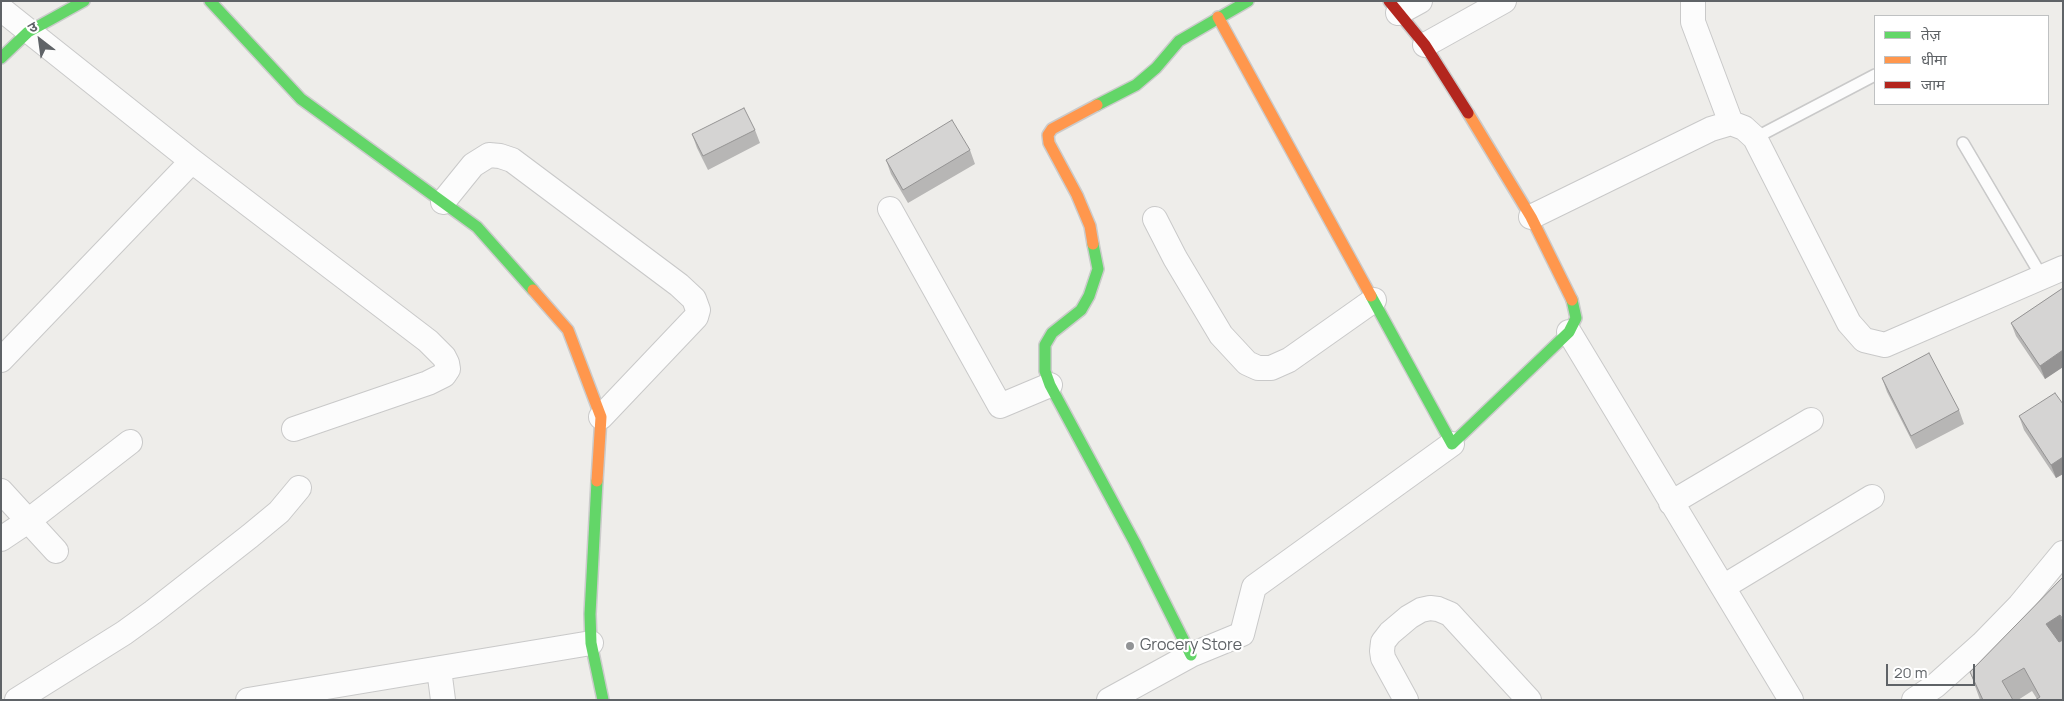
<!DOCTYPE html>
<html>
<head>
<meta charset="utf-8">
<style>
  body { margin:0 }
  #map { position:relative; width:2064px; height:701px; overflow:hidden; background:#eeedea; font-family:Manrope,"Noto Sans Devanagari",sans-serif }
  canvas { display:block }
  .frame { position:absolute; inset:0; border:2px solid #5f6367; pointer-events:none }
  .legend { position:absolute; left:1874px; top:15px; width:175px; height:90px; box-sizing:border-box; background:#fff; border:1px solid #bfc1c2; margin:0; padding:6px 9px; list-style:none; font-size:15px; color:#5f6367 }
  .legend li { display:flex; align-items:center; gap:10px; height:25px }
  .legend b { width:25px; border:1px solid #bfc1c2 }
  .north { position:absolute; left:15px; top:15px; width:50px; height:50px; -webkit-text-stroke:4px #fff; paint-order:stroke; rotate:330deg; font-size:14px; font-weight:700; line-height:20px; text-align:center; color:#5f6367 }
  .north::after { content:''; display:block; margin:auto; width:18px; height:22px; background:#5f6367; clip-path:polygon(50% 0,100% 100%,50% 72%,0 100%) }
  .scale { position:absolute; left:1886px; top:664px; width:89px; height:22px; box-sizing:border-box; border:2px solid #5f6367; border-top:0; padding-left:6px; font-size:15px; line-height:18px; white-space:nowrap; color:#5f6367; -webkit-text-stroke:4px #fff; paint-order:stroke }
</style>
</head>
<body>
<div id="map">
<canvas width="2064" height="701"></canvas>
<div class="frame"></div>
<ul class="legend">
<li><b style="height:6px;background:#63d668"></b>तेज़</li>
<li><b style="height:6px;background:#ff974d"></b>धीमा</li>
<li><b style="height:6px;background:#b3261e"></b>जाम</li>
</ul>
<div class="north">उ</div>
<div class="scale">20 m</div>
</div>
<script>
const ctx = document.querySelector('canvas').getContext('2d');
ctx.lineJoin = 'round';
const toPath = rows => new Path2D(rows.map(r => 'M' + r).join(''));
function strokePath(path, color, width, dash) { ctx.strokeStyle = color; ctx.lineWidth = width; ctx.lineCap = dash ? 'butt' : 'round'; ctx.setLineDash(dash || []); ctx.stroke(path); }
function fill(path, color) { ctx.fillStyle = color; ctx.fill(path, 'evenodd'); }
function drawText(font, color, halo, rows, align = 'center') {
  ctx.font = font + ' Manrope,sans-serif'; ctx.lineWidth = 4.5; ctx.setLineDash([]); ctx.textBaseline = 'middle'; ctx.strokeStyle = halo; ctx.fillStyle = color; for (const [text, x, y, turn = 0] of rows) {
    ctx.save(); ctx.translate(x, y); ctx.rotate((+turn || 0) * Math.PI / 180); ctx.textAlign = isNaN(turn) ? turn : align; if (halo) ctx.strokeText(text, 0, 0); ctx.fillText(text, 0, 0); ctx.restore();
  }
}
const lane = toPath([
  [1755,138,1875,75],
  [1963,143,2042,277]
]);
const street = toPath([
  [1693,1,1693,22,1731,123],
  [1,9,192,161,428,341,444,357,447,363,448,369,444,375,428,383,294,429],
  [1398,13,1420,1],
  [1425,45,1504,1],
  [443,202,473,165,489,155,500,156,512,160,679,285,694,299,698,310,696,317,601,417],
  [890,209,1000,406,1050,385],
  [1531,217,1711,129,1731,123,1744,128,1755,138,1849,323,1864,340,1885,345,2063,268],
  [1155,219,1175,258,1221,335,1247,363,1258,368,1271,368,1289,360,1374,300],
  [1569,332,1791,700],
  [1,360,192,161],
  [1,491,56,551],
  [1671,503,1811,420],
  [1,539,28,521,130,442],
  [1723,587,1872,497],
  [439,669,443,700],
  [17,700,124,633,153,612,250,536,279,512,299,488],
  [248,700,591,643],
  [1109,700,1191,655,1242,634,1254,587,1452,444],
  [1406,700,1383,658,1382,651,1383,642,1390,633,1409,617,1421,610,1430,608,1438,609,1450,614,1529,700],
  [1914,700,1935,686,1982,644,2020,605,2063,553]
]);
const fast = toPath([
  [210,1,301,99,477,227,533,290],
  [1,58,28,32,84,1],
  [1097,105,1136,85,1156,68,1179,41,1248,1],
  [1093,244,1098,269,1089,296,1081,310,1052,333,1045,345,1045,371,1050,385,1135,543,1191,655],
  [1371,296,1452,444,1569,332,1576,318,1572,300],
  [597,481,590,614,591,643,603,700]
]);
const slow = toPath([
  [1218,17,1371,296],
  [1468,113,1531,217,1572,300],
  [1093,244,1090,226,1077,195,1049,143,1048,135,1052,129,1097,105],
  [533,290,568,330,601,417,597,481]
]);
const jam = toPath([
  [1389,1,1425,45,1468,113]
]);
const wall = toPath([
  [755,130,760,143,708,170,697,148,692,134],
  [970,150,975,164,908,203,891,174,886,160],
  [2063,288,2063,367,2045,379,2016,336,2011,323],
  [1882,378,1959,410,1964,424,1916,449,1887,392],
  [2063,404,2063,474,2056,478,2024,430,2019,416],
  [2063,577,2063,700,2037,699,2032,691,2018,700,1980,700,1970,672]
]);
const shadedWall = toPath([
  [2063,350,2063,367,2045,379,2040,366],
  [2063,457,2063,474,2056,478,2051,465],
  [2060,615,2063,622,2063,642,2055,647,2046,624]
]);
const building = toPath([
  [744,108,755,130,703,156,692,134,744,108],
  [952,120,970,150,903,190,886,160,952,120],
  [2063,288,2063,350,2040,366,2011,323,2063,288],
  [1929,353,1959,410,1911,436,1882,378,1929,353],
  [2055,393,2063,404,2063,457,2051,465,2019,416,2055,393],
  [2063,577,2063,619,2060,615,2046,624,2059,642,2063,640,2063,700,2035,700,2040,697,2024,668,2002,681,2013,700,1983,700,1970,672,2063,577]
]);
const markers = [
  [1130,646,5,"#919395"]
];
const poiNames = [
  ["Grocery Store",1140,646]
];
strokePath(lane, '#c9c9c9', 14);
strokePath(street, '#c9c9c9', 26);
strokePath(fast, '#cbcbcb', 14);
strokePath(slow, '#cbcbcb', 14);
strokePath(jam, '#cbcbcb', 14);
strokePath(lane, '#fcfcfc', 11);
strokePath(street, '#fcfcfc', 24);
strokePath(fast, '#63d668', 11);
strokePath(slow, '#ff974d', 11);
strokePath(jam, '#b3261e', 11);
fill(wall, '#b7b6b5');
fill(shadedWall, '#959494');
fill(building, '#d5d4d3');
strokePath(building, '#959494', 1);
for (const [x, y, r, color] of markers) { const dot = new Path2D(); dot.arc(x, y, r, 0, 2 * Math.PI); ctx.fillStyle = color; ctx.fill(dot); strokePath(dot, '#fff', 2); }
drawText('16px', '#5f6367', '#fff', poiNames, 'left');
</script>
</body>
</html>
